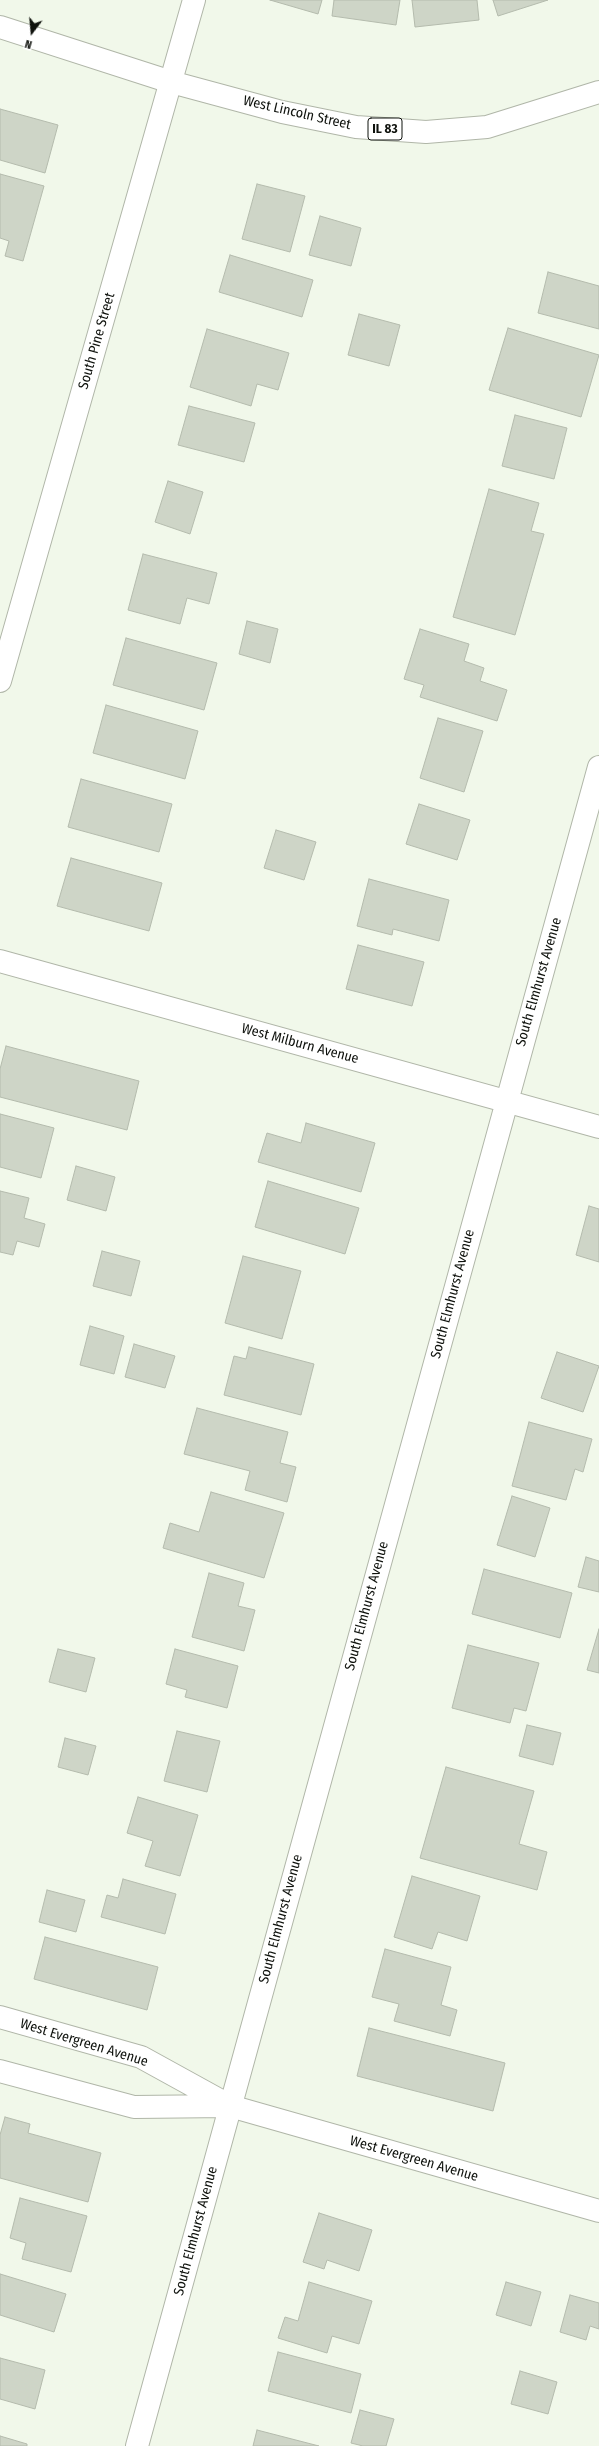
<!DOCTYPE html>
<html>
<head>
<meta charset="utf-8">
<style>
  body { margin:0 }
  #map { position:relative; width:599px; height:2446px; overflow:hidden; background:#f1f8ea; font-family:"Fira Sans Condensed",sans-serif }
  canvas { display:block }
  .north { position:absolute; left:12px; top:12px; width:40px; height:40px; -webkit-text-stroke:3px #fff; paint-order:stroke; rotate:196deg; font-size:11px; font-weight:700; line-height:16px; text-align:center; color:#0f120d }
  .north::after { content:''; display:block; margin:auto; width:14px; height:18px; background:#0f120d; clip-path:polygon(50% 0,100% 100%,50% 72%,0 100%) }
</style>
</head>
<body>
<div id="map">
<canvas width="599" height="2446"></canvas>
<div class="north">N</div>
</div>
<script>
const ctx = document.querySelector('canvas').getContext('2d');
ctx.lineJoin = 'round';
function fill(path, color) { ctx.fillStyle = color; ctx.fill(path, 'evenodd'); }
const toPath = rows => new Path2D(rows.map(r => 'M' + r).join(''));
function strokePath(path, color, width, dash) { ctx.strokeStyle = color; ctx.lineWidth = width; ctx.lineCap = dash ? 'butt' : 'round'; ctx.setLineDash(dash || []); ctx.stroke(path); }
function drawText(font, color, halo, rows, align = 'center') {
  ctx.font = font + ' "Fira Sans Condensed",sans-serif'; ctx.lineWidth = 3.5; ctx.setLineDash([]); ctx.textBaseline = 'middle'; ctx.strokeStyle = halo; ctx.fillStyle = color; for (const [text, x, y, turn = 0] of rows) {
    ctx.save(); ctx.translate(x, y); ctx.rotate((+turn || 0) * Math.PI / 180); ctx.textAlign = isNaN(turn) ? turn : align; if (halo) ctx.strokeText(text, 0, 0); ctx.fillText(text, 0, 0); ctx.restore();
  }
}
const building = toPath([
  [270,0,322,0,318,14,270,0],
  [334,0,400,0,396,25,332,16,334,0],
  [412,0,477,0,479,20,415,27,412,0],
  [493,0,548,0,498,16,493,0],
  [0,109,58,125,45,173,0,160,0,109],
  [0,174,44,186,23,261,5,256,9,241,0,238,0,174],
  [257,184,305,196,290,252,242,239,257,184],
  [320,216,361,228,351,266,309,255,320,216],
  [230,255,313,280,302,317,219,292,230,255],
  [548,272,599,286,599,329,538,313,548,272],
  [359,314,400,325,389,366,348,355,359,314],
  [508,328,599,355,581,417,489,390,508,328],
  [207,329,289,353,278,390,257,384,251,406,190,387,207,329],
  [189,406,255,423,244,462,178,445,189,406],
  [515,415,567,428,554,479,502,466,515,415],
  [168,481,203,492,190,534,155,522,168,481],
  [489,489,539,503,531,531,544,534,515,635,453,617,489,489],
  [143,554,217,573,209,604,187,598,180,624,128,610,143,554],
  [247,621,278,629,270,663,239,654,247,621],
  [420,629,469,644,464,661,484,668,480,681,507,690,497,721,420,697,424,685,404,679,420,629],
  [126,638,217,663,204,710,113,685,126,638],
  [106,705,198,731,185,779,93,753,106,705],
  [438,718,483,731,464,792,420,778,438,718],
  [81,779,172,804,159,852,68,827,81,779],
  [419,804,470,820,457,860,406,844,419,804],
  [276,830,316,842,304,880,264,868,276,830],
  [71,858,162,883,149,931,57,906,71,858],
  [369,879,449,900,439,941,393,929,392,935,357,926,369,879],
  [358,945,424,962,412,1006,346,989,358,945],
  [6,1046,139,1081,127,1130,0,1097,0,1069,6,1046],
  [0,1114,54,1128,41,1178,0,1167,0,1114],
  [306,1123,375,1143,361,1192,258,1162,267,1133,301,1143,306,1123],
  [76,1166,115,1177,106,1211,67,1200,76,1166],
  [268,1181,359,1208,345,1254,255,1227,268,1181],
  [0,1191,29,1198,24,1218,45,1224,39,1247,17,1241,13,1255,0,1252,0,1191],
  [589,1206,599,1209,599,1262,576,1255,589,1206],
  [102,1251,140,1261,131,1296,93,1286,102,1251],
  [243,1256,301,1271,282,1339,225,1323,243,1256],
  [90,1326,124,1336,114,1374,80,1365,90,1326],
  [134,1344,175,1356,165,1388,125,1377,134,1344],
  [249,1347,314,1364,301,1415,224,1395,234,1356,246,1359,249,1347],
  [557,1352,599,1366,583,1412,541,1398,557,1352],
  [197,1408,288,1432,280,1463,296,1467,287,1502,245,1490,250,1471,184,1454,197,1408],
  [529,1422,592,1439,583,1472,575,1469,566,1500,512,1486,529,1422],
  [211,1492,284,1513,264,1578,163,1548,170,1523,199,1532,211,1492],
  [512,1496,550,1508,535,1557,497,1545,512,1496],
  [586,1557,599,1561,599,1592,578,1587,586,1557],
  [484,1569,572,1593,560,1638,472,1614,484,1569],
  [209,1573,244,1583,238,1606,255,1610,244,1651,192,1637,209,1573],
  [599,1629,599,1673,587,1670,599,1629],
  [468,1645,539,1663,526,1711,514,1708,510,1723,452,1708,468,1645],
  [58,1649,95,1658,86,1692,49,1682,58,1649],
  [175,1649,238,1666,227,1708,185,1697,187,1690,166,1684,175,1649],
  [527,1725,561,1733,553,1765,519,1756,527,1725],
  [177,1731,220,1741,207,1792,164,1781,177,1731],
  [65,1738,96,1746,88,1775,58,1767,65,1738],
  [446,1767,534,1791,519,1844,547,1852,537,1890,420,1858,446,1767],
  [138,1797,198,1815,180,1876,145,1866,153,1841,127,1833,138,1797],
  [412,1876,480,1896,467,1941,438,1932,432,1949,394,1937,412,1876],
  [123,1879,176,1894,165,1934,101,1917,107,1895,118,1898,123,1879],
  [47,1890,85,1900,76,1932,39,1922,47,1890],
  [45,1937,158,1967,147,2010,34,1979,45,1937],
  [385,1949,451,1967,441,2005,457,2010,450,2036,394,2021,399,2004,372,1997,385,1949],
  [369,2028,505,2063,493,2111,357,2076,369,2028],
  [5,2117,30,2124,28,2133,101,2153,88,2202,0,2178,0,2135,5,2117],
  [20,2198,87,2216,71,2272,22,2259,26,2243,10,2238,20,2198],
  [319,2213,372,2230,359,2271,327,2260,324,2269,303,2262,319,2213],
  [0,2274,66,2294,54,2332,0,2315,0,2274],
  [309,2282,372,2301,359,2344,332,2336,327,2353,278,2338,285,2317,298,2321,309,2282],
  [506,2282,541,2292,531,2326,496,2315,506,2282],
  [570,2295,599,2303,599,2329,590,2326,586,2340,560,2332,570,2295],
  [278,2352,361,2374,351,2413,268,2391,278,2352],
  [0,2358,45,2370,35,2409,0,2399,0,2358],
  [520,2371,557,2382,548,2414,511,2404,520,2371],
  [360,2410,394,2419,386,2446,363,2446,351,2443,360,2410],
  [257,2430,319,2446,253,2446,257,2430],
  [0,2436,27,2444,27,2446,0,2446,0,2436]
]);
const street = toPath([
  [0,681,194,0],
  [0,961,599,1127],
  [0,2017,141,2057,230,2106,599,2211],
  [0,2071,134,2107,228,2106],
  [137,2446,599,767]
]);
const primary = toPath([
  [0,27,171,82,282,112,356,127,426,132,487,127,599,92]
]);
const shields = [
  [385,129,34]
];
const shieldNames = [
  ["IL 83",385,129]
];
const streetNames = [
  ["West Lincoln Street",297,113,13],
  ["South Pine Street",97,341,-74],
  ["South Elmhurst Avenue",539,982,-74],
  ["West Milburn Avenue",300,1044,15],
  ["South Elmhurst Avenue",453,1294,-75],
  ["South Elmhurst Avenue",367,1606,-75],
  ["South Elmhurst Avenue",281,1919,-75],
  ["West Evergreen Avenue",84,2043,17],
  ["West Evergreen Avenue",414,2159,16],
  ["South Elmhurst Avenue",196,2231,-75]
];
fill(building, '#ced5c7');
strokePath(building, '#b4bbad', 1);
strokePath(street, '#b0b6a8', 24);
strokePath(primary, '#b0b6a8', 24);
strokePath(street, '#fff', 22);
strokePath(primary, '#fff', 22);
for (const [x, y, w] of shields) { const box = new Path2D(); box.roundRect(x - w / 2, y - 11, w, 22, 3); ctx.fillStyle = '#fff'; ctx.fill(box); strokePath(box, '#0f120d', 1); }
drawText('bold 13px', '#0f120d', null, shieldNames);
drawText('14px', '#0f120d', '#fff', streetNames);
</script>
</body>
</html>
